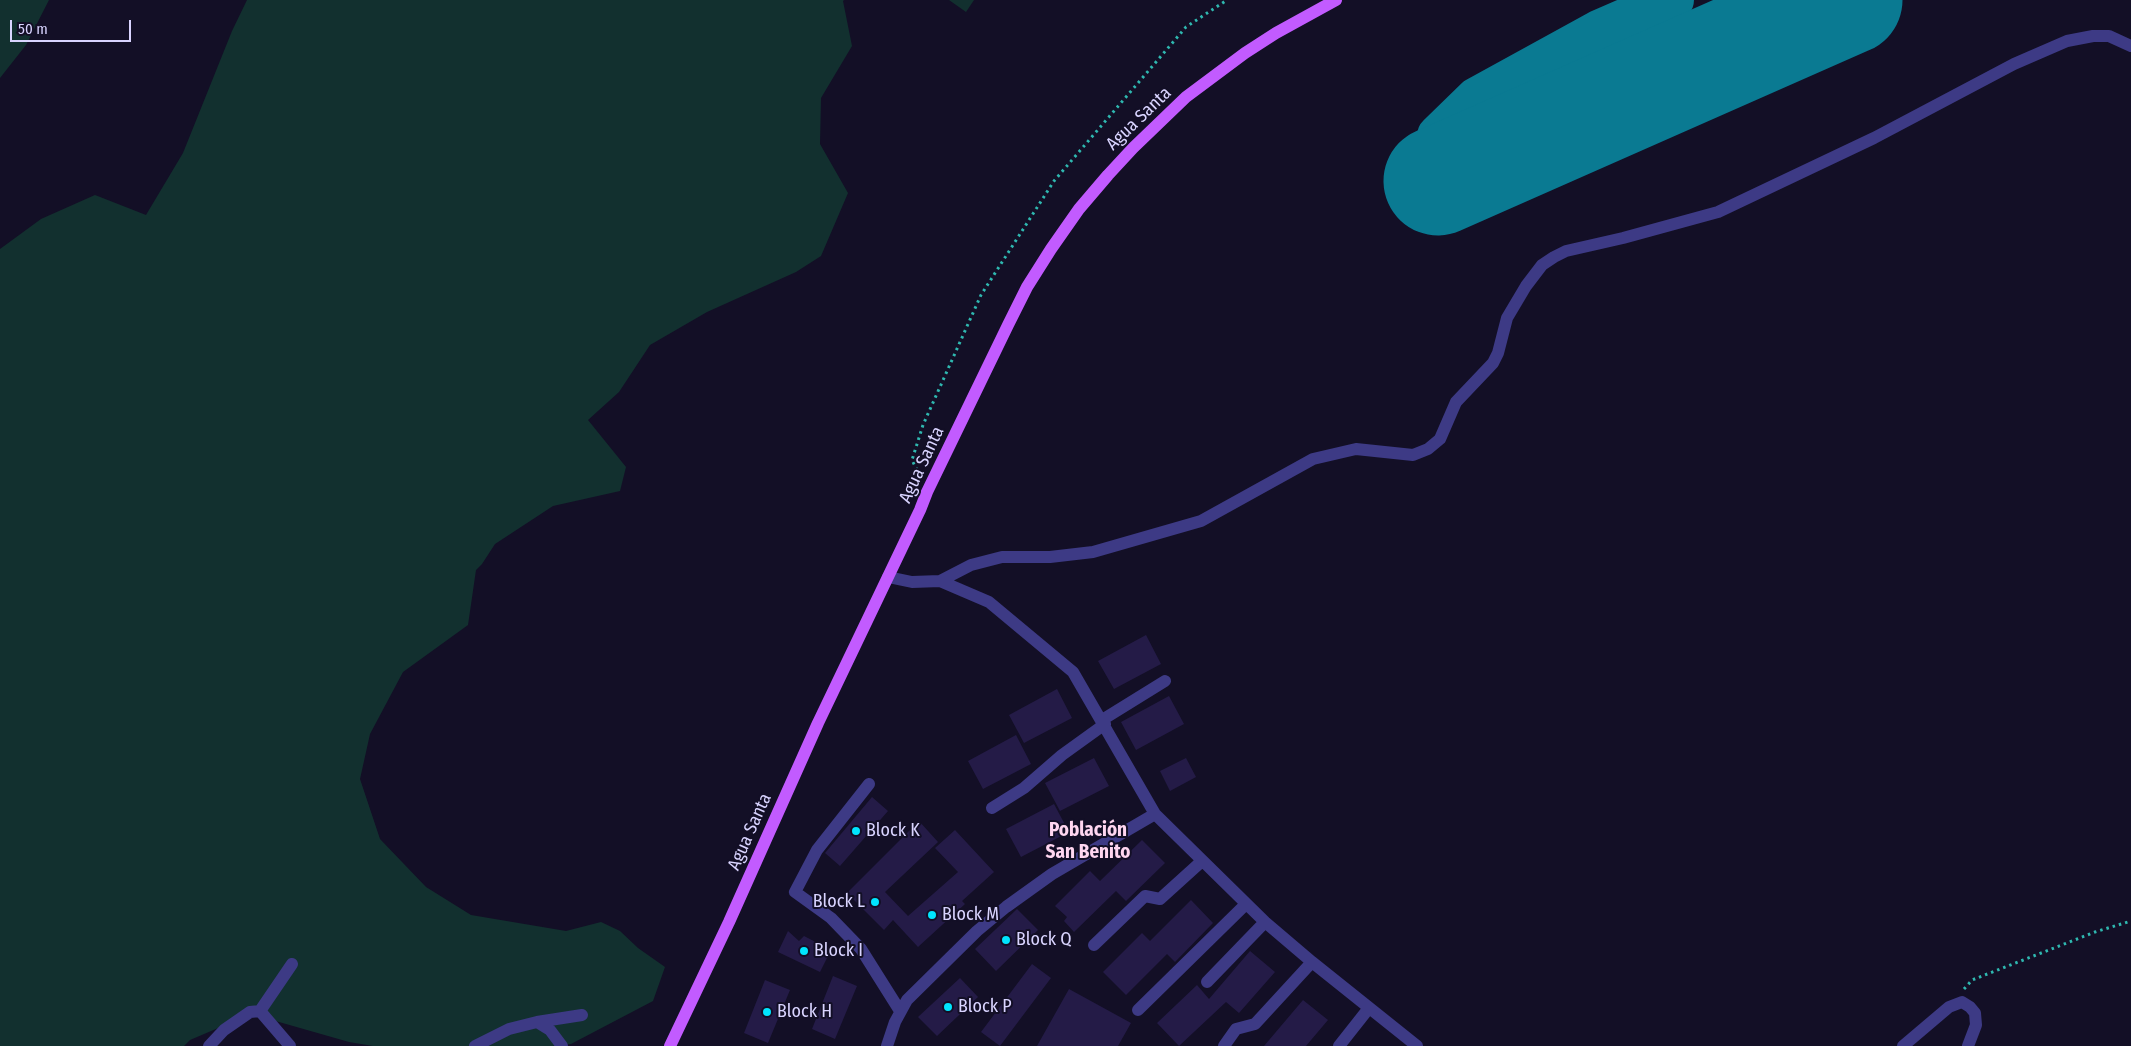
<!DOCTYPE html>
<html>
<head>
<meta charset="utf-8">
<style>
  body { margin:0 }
  #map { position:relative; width:2131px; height:1046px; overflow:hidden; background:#130f26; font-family:"Fira Sans Condensed",sans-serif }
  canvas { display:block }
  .scale { position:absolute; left:10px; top:20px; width:121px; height:22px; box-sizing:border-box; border:2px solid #d9d4ff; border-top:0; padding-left:6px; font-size:15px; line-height:18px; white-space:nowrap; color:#d9d4ff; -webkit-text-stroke:4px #130f26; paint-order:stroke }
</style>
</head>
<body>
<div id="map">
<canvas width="2131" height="1046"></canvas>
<div class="scale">50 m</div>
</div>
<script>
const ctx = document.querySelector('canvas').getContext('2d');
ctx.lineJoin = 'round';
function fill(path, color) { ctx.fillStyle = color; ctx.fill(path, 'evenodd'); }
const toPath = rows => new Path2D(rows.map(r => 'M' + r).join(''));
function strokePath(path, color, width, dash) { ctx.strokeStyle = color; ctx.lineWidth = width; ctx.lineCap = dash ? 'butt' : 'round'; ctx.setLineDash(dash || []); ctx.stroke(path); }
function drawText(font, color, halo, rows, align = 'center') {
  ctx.font = font + ' "Fira Sans Condensed",sans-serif'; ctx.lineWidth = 4; ctx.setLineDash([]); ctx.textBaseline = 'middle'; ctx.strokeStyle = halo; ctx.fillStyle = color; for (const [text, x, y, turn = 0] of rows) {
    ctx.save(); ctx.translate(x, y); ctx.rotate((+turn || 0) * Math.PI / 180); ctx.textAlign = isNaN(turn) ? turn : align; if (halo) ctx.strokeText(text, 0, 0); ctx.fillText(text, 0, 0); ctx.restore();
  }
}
const green = toPath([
  [0,0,49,0,26,45,0,78],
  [247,0,844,0,843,1,852,46,821,98,820,144,848,193,821,256,796,272,707,312,650,345,619,392,588,420,626,467,620,491,553,506,495,544,482,564,476,570,468,625,403,672,370,734,360,779,380,839,426,887,471,915,566,931,601,922,620,931,638,948,665,967,653,1001,571,1044,553,1046,373,1046,349,1042,251,1014,190,1040,184,1046,0,1046,0,249,41,219,95,195,146,215,183,153,232,31],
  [949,0,974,0,966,12]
]);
const taxiway = toPath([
  [1438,181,1439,136,1477,99,1599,32,1672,0]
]);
const runway = toPath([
  [1438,181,1848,0]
]);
const building = toPath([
  [1146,635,1161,664,1114,689,1098,661],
  [1057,689,1072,718,1024,743,1009,715],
  [1169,696,1184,724,1136,750,1121,722],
  [1016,735,1031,764,983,789,968,761],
  [1094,758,1109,786,1060,811,1045,783],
  [1186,758,1196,777,1170,791,1160,771],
  [872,797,888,811,840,866,825,853],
  [1054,804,1069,832,1021,857,1006,829],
  [919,821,938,842,885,892,908,916,958,872,935,848,955,830,994,872,962,901,965,904,918,947,893,920,884,930,847,893],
  [1142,840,1165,863,1126,901,1116,891,1074,932,1064,921,1067,917,1055,906,1090,871,1100,881],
  [1191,900,1213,923,1175,962,1167,954,1126,995,1103,972,1142,933,1150,941],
  [1017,909,1038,930,996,971,975,949],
  [788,931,799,941,804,936,831,950,820,972,778,952],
  [1250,951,1275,972,1239,1013,1226,1002,1179,1046,1157,1023,1197,985,1209,999],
  [1032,964,1051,978,1000,1046,981,1032],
  [833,976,857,986,835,1039,812,1029],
  [960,978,978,997,937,1036,918,1017],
  [765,980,790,990,768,1043,744,1033],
  [1069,989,1131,1023,1118,1046,1037,1046],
  [1303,1000,1328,1020,1306,1046,1264,1046]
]);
const path = toPath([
  [920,476,912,460,923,425,981,295,1054,181,1186,27,1227,0],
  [1964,989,1972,980,2095,932,2131,921]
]);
const minor = toPath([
  [888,577,912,582,940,581,971,565,1002,557,1050,557,1093,552,1201,521,1313,459,1356,449,1413,455,1428,449,1440,439,1456,402,1493,363,1498,353,1507,318,1526,286,1542,265,1554,257,1566,251,1623,238,1718,212,1874,138,2014,64,2067,41,2093,36,2109,36,2131,46],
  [940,581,989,602,1073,672,1155,814,1265,922,1312,962,1417,1046],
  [1102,720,1165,681],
  [869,784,817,850,795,892,831,918,861,949,900,1011],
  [992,808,1024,788,1062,755,1105,724],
  [1094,945,1145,896,1160,899,1202,861],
  [1207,982,1265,922],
  [1138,1010,1246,904],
  [260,1011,292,964],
  [260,1011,290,1046],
  [537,1022,550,1030,562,1046],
  [209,1046,224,1030,250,1012,260,1011],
  [475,1046,509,1029,537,1022,582,1015],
  [887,1046,895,1022,907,1000,977,931,1006,907,1052,874,1155,814],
  [1224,1046,1236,1029,1255,1024,1312,962],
  [1339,1046,1369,1008],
  [1903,1046,1949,1007,1962,1002,1970,1007,1975,1013,1976,1025,1968,1046]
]);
const major = toPath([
  [670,1046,729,922,818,723,920,510,927,492,1008,325,1027,287,1051,249,1079,209,1108,175,1133,148,1186,97,1245,53,1276,33,1336,0]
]);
const markers = [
  [856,831,5,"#00e5ff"],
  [875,902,5,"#00e5ff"],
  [932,915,5,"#00e5ff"],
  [1006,940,5,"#00e5ff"],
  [804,951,5,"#00e5ff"],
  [948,1007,5,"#00e5ff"],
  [767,1012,5,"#00e5ff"]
];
const streetNames = [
  ["Agua Santa",1139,119,-44],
  ["Agua Santa",922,465,-65],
  ["Agua Santa",750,832,-66]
];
const poiNames = [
  ["Block K",866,831],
  ["Block L",865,902,"right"],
  ["Block M",942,915],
  ["Block Q",1016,940],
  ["Block I",814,951],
  ["Block P",958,1007],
  ["Block H",777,1012]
];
const neighbourhoodNames = [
  ["Población",1088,831],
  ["San Benito",1088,853]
];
fill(green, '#12302f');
strokePath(taxiway, '#0a7a92', 44);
strokePath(runway, '#0a7a92', 109);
fill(building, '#241b47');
strokePath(path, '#2fb8b0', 3, [2.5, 4]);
strokePath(minor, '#3d3a85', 12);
strokePath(major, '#c25bff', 12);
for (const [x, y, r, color] of markers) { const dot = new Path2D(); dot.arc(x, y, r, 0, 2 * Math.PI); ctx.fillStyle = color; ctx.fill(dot); strokePath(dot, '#130f26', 2); }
drawText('18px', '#d9d4ff', '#130f26', streetNames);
drawText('18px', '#d9d4ff', '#130f26', poiNames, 'left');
drawText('bold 19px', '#ffd6f0', '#130f26', neighbourhoodNames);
</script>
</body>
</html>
